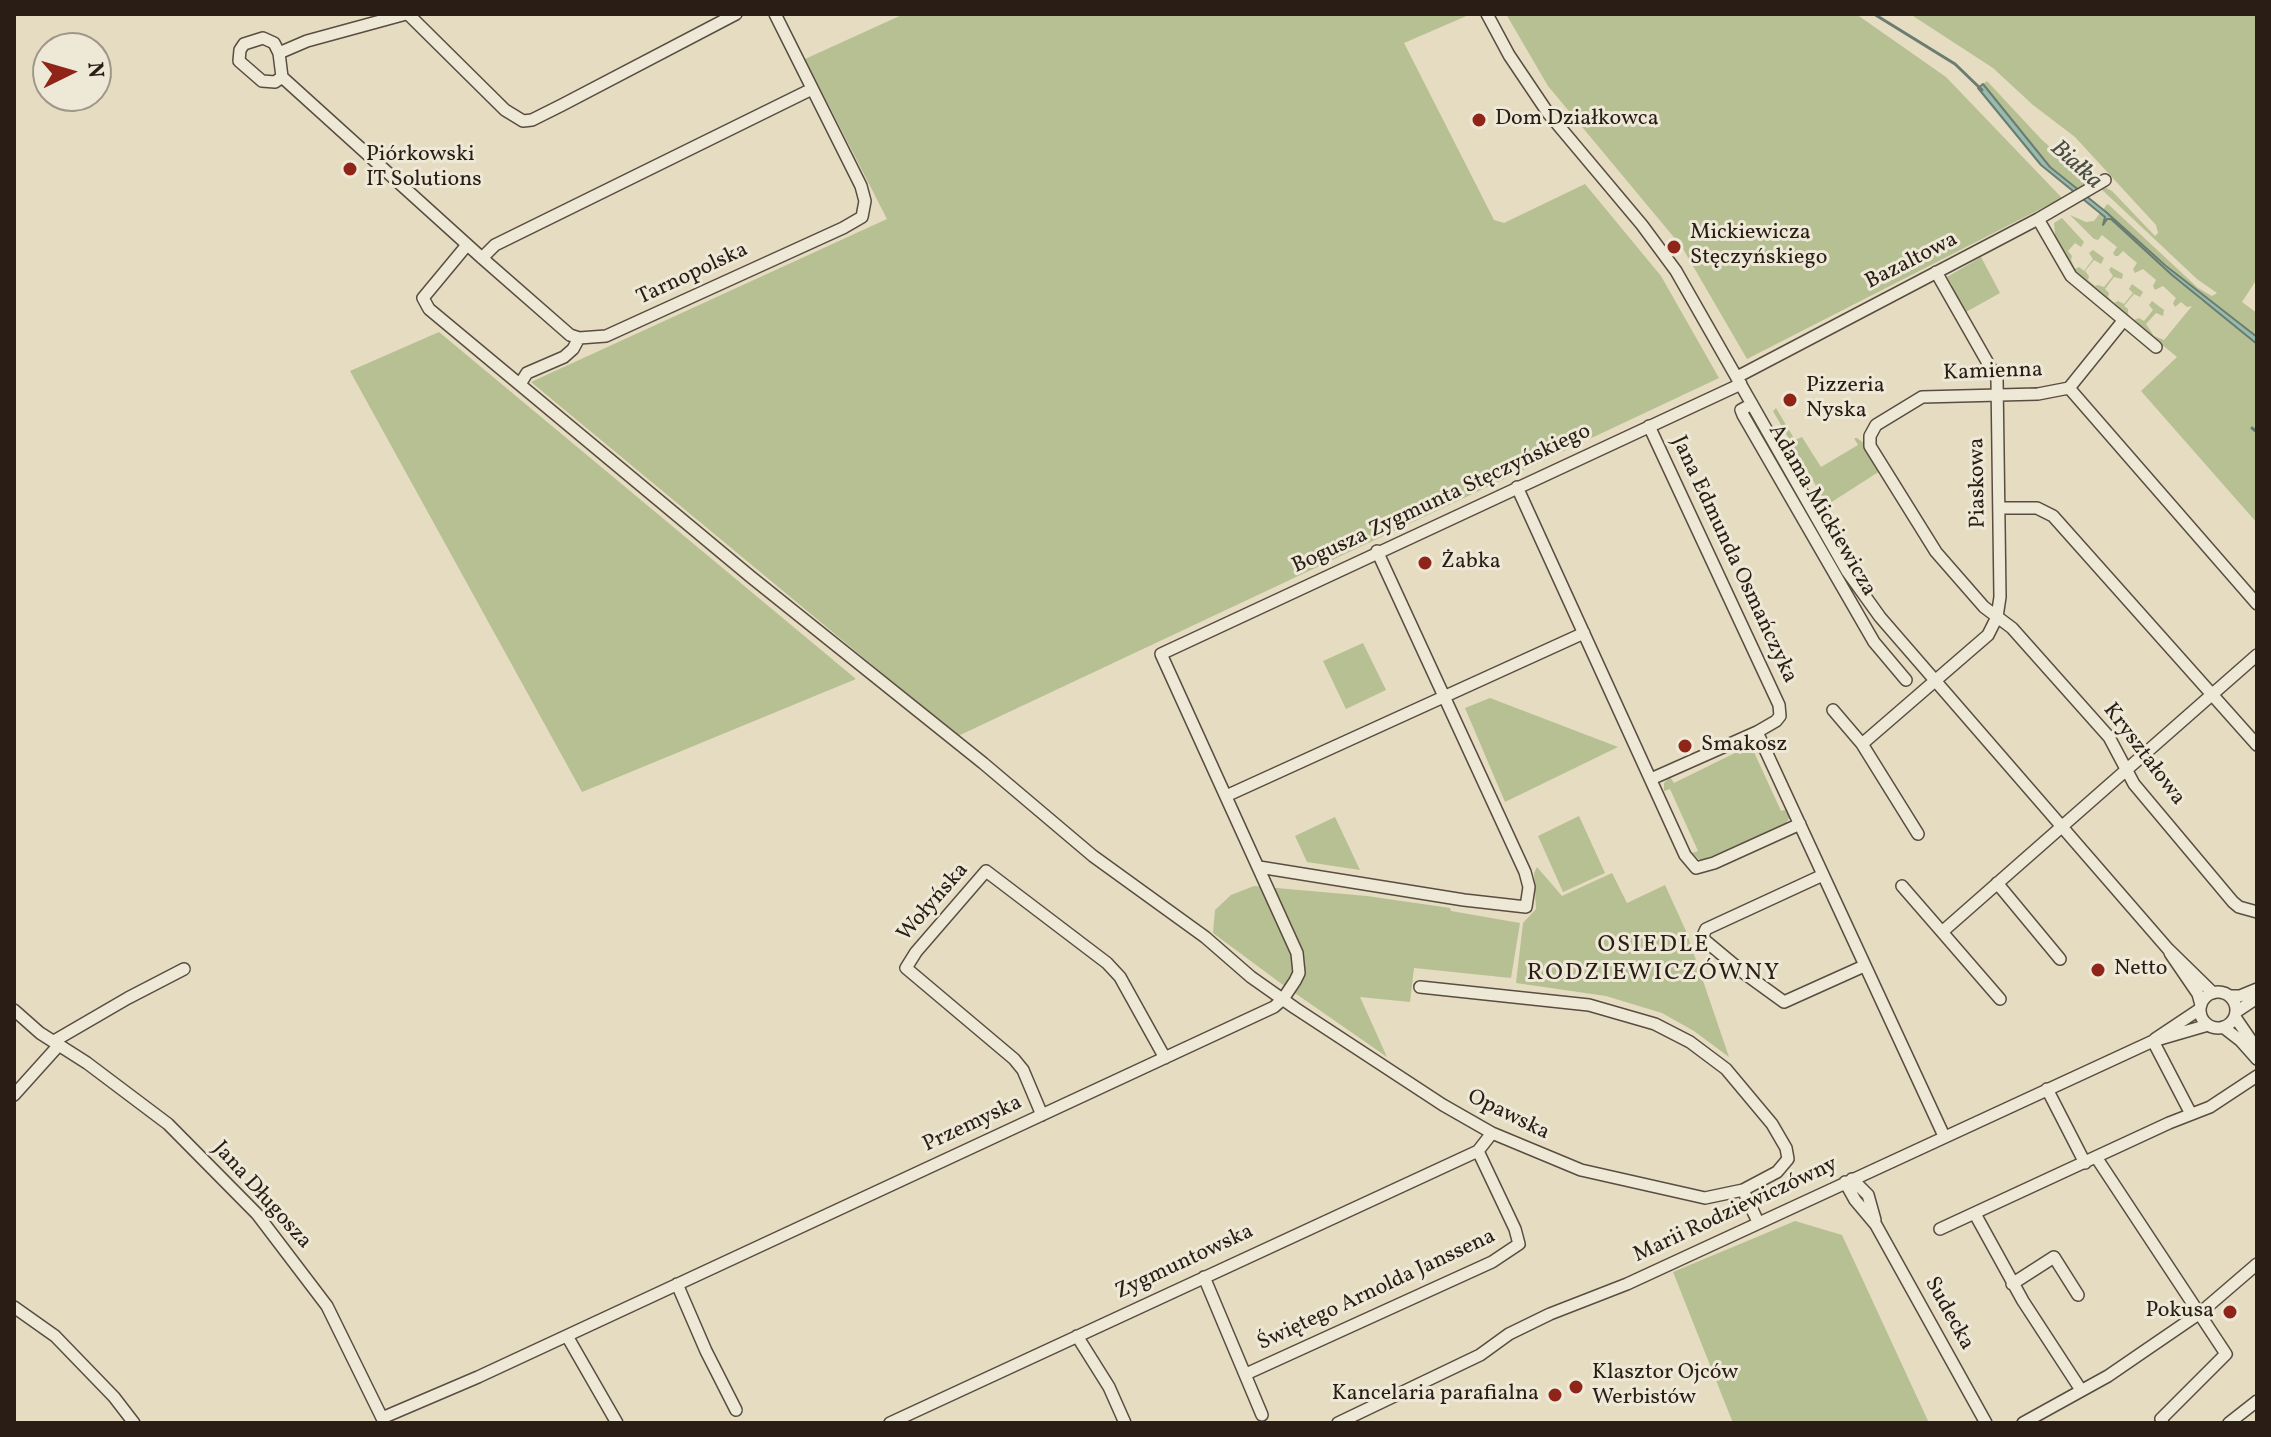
<!DOCTYPE html>
<html>
<head>
<meta charset="utf-8">
<style>
  body { margin:0 }
  #map { position:relative; width:2271px; height:1437px; overflow:hidden; background:#e5dcc1; font-family:Vollkorn,serif }
  canvas { display:block }
  .frame { position:absolute; inset:0; border:16px solid #2a1d16; pointer-events:none }
  .north { position:absolute; left:32px; top:32px; width:80px; height:80px; box-sizing:border-box; background:#eee8d7; border:2px solid #a0978a; border-radius:50%; rotate:85deg; font-size:22px; font-weight:700; line-height:32px; text-align:center; color:#2a1d16 }
  .north::after { content:''; display:block; margin:auto; width:28px; height:36px; background:#8f2418; clip-path:polygon(50% 0,100% 100%,50% 72%,0 100%) }
</style>
</head>
<body>
<div id="map">
<canvas width="2271" height="1437"></canvas>
<div class="frame"></div>
<div class="north">N</div>
</div>
<script>
const ctx = document.querySelector('canvas').getContext('2d');
ctx.lineJoin = 'round';
function fill(path, color) { ctx.fillStyle = color; ctx.fill(path, 'evenodd'); }
const toPath = rows => new Path2D(rows.map(r => 'M' + r).join(''));
function strokePath(path, color, width, dash) { ctx.strokeStyle = color; ctx.lineWidth = width; ctx.lineCap = dash ? 'butt' : 'round'; ctx.setLineDash(dash || []); ctx.stroke(path); }
function drawText(font, color, halo, rows, align = 'center') {
  ctx.font = font + ' Vollkorn,serif'; ctx.lineWidth = 6; ctx.setLineDash([]); ctx.textBaseline = 'middle'; ctx.strokeStyle = halo; ctx.fillStyle = color; for (const [text, x, y, turn = 0] of rows) {
    ctx.save(); ctx.translate(x, y); ctx.rotate((+turn || 0) * Math.PI / 180); ctx.textAlign = isNaN(turn) ? turn : align; if (halo) ctx.strokeText(text, 0, 0); ctx.fillText(text, 0, 0); ctx.restore();
  }
}
const green = toPath([
  [904,14,1471,14,1404,43,1494,220,1504,223,1585,184,1661,276,1719,378,958,736,531,382,887,219,805,59],
  [1506,14,1856,14,1946,77,2062,198,1747,359,1682,247,1548,86],
  [1910,14,2257,14,2257,279,2242,302,2257,313,2257,523,2141,391,2177,357,2161,344,2159,346,2078,276,2053,236,2055,234,2054,223,2062,218,2084,242,2081,247,2075,243,2068,251,2072,256,2071,260,2075,269,2079,267,2084,271,2093,259,2089,253,2093,250,2104,258,2101,264,2094,260,2085,271,2089,276,2088,280,2095,286,2098,285,2104,287,2113,276,2109,270,2111,267,2123,274,2122,279,2114,277,2105,289,2109,293,2108,297,2114,303,2118,301,2124,304,2133,293,2129,289,2132,284,2143,292,2140,297,2134,294,2124,306,2128,309,2128,314,2134,320,2139,318,2144,321,2153,310,2149,305,2152,301,2164,310,2163,316,2156,313,2146,324,2154,336,2164,340,2192,306,2187,307,2181,302,2175,307,2173,303,2176,298,2163,286,2155,290,2153,286,2156,280,2143,269,2135,273,2133,269,2137,263,2123,251,2118,256,2115,256,2113,253,2117,247,2102,235,2098,240,2094,239,2070,215,2086,222,2094,221,2100,213,2111,219,2199,298,2202,301,2206,299,2103,210,2107,204,2109,205,2198,288,2212,296,2217,293,2197,279,2099,187,2103,186,2112,191,2155,236,2158,233,2156,225,2075,137,2033,105,1993,68],
  [1987,81,2042,140,2082,175,2091,172,2093,183,2079,190,2050,166,1983,84],
  [1981,257,2000,293,1966,312,1950,287,1952,285,1947,277],
  [439,332,856,679,582,792,350,371],
  [1776,408,1795,440,1802,437,1821,467,1858,445,1854,438,1857,438,1865,444,1880,471,1827,505,1773,411],
  [1363,643,1386,690,1346,709,1323,661],
  [1490,698,1618,747,1505,802,1465,708],
  [1746,741,1749,751,1753,750,1781,811,1787,809,1790,817,1786,823,1701,861,1692,853,1698,851,1670,789,1664,791,1664,783,1670,777,1674,783,1741,750,1742,743],
  [1579,816,1605,873,1563,892,1538,836],
  [1335,817,1360,870,1307,862,1295,836],
  [1537,867,1562,896,1612,873,1627,903,1665,885,1686,931,1729,1057,1694,1031,1662,1013,1606,996,1516,983,1523,923,1536,909,1534,873],
  [1254,886,1367,896,1450,908,1451,911,1520,923,1511,978,1414,968,1410,1002,1360,997,1387,1057,1279,982,1213,933,1215,910,1231,895],
  [1795,1221,1842,1235,1929,1423,1733,1423,1673,1272]
]);
const water = toPath([
  [1983,84,2050,167,2106,212,2166,266,2257,337,2257,344,2172,275,2111,219,2107,219,2103,225,2105,217,2041,165,1978,88,1983,84]
]);
const stream = toPath([
  [1874,14,1955,64,1982,90],
  [2252,428,2257,432]
]);
const minor = toPath([
  [408,14,505,110,523,121,532,120,562,105,736,14],
  [1487,14,1509,55,1548,113,1642,225,1676,271,1847,571,1880,617,2168,949,2213,993],
  [279,53,282,77],
  [282,77,482,258,570,335,579,338],
  [282,77,275,82,262,81,239,61,240,50,244,44,263,38,274,43,279,53,307,41,406,14],
  [2038,219,2071,276,2156,347],
  [467,245,423,298,429,309,751,577,983,763,1093,856,1205,937,1251,977,1295,1008,1443,1105,1492,1133,1581,1170,1705,1198,1743,1190,1777,1172,1788,1159,1786,1148,1772,1124,1726,1069,1690,1042,1655,1024,1589,1005,1420,987],
  [482,258,495,245,812,89],
  [1737,377,2038,219,2105,180],
  [520,384,527,373,564,357,573,349,579,338,606,336,843,228,862,217,865,201,861,186,775,14],
  [2069,388,2038,394,1922,397,1876,425,1870,436,1870,446,1936,552,1984,607,2012,628,2109,737,2134,784,2233,902,2239,907,2257,912],
  [2069,388,2257,604],
  [2069,388,2123,321],
  [1752,404,1741,410,1743,415,1874,642,1906,680],
  [1649,426,1779,705,1780,716,1776,721,1757,732,1944,1136],
  [1517,487,1685,855,1696,868,1714,863,1800,824],
  [1999,508,2037,508,2053,516,2257,745],
  [1833,710,1862,744],
  [1651,779,1757,732],
  [1226,796,1584,633],
  [1918,834,1862,744,1988,635,1997,617,2000,597,1997,379,1936,272],
  [1259,867,1464,900,1526,907,1529,887,1525,872,1377,551],
  [1823,875,1706,929,1702,938,1744,973,1784,1002,1864,966],
  [1997,883,2060,959],
  [1902,886,1942,932],
  [2170,953,2198,994,2201,1005],
  '2200 1010a18 18 0 1 1 36 0a18 18 0 1 1-36 0Z',
  [2230,996,2240,996,2257,989],
  [2000,999,1942,932,2257,655],
  [14,1010,40,1033,87,1063,168,1124,257,1214,327,1306,384,1422],
  [2236,1012,2257,998],
  [2235,1017,2257,1049],
  [2223,1027,2241,1041,2257,1059],
  [2155,1039,2200,1009],
  [54,1041,128,998,184,969],
  [2153,1041,2191,1114],
  [2047,1089,2085,1163],
  [14,1095,59,1045],
  [1042,1115,1023,1070,1014,1059,906,968,916,952,986,871,1107,963,1120,977,1165,1058],
  [2096,1157,2226,1354,2161,1419,2163,1423],
  [1852,1179,1868,1195,1875,1220],
  [1845,1182,1855,1200,1876,1225,1986,1423],
  [1743,1190,1758,1222],
  [1975,1214,2023,1301,2081,1390],
  [1940,1229,2169,1123,2210,1107,2257,1076],
  [1204,1277,1262,1415],
  [677,1284,706,1351,736,1410],
  [2012,1284,2054,1257,2078,1295],
  [14,1307,55,1336,114,1397,134,1423],
  [567,1336,617,1423],
  [1077,1336,1109,1387,1125,1423],
  [1246,1374,1492,1262,1519,1244,1515,1229,1478,1151],
  [382,1418,478,1377,1274,1007,1283,999,1295,981,1299,973,1297,953,1161,654,1741,384],
  [890,1423,1478,1151,1492,1133],
  [1338,1423,1480,1355,1509,1334,1550,1314,1627,1284,2153,1041,2208,1025],
  [2023,1423,2108,1376,2143,1352,2200,1313,2257,1264],
  [2229,1423,2257,1401]
]);
const markers = [
  [1479,120,8,"#8f2418"],
  [350,169,8,"#8f2418"],
  [1674,247,8,"#8f2418"],
  [1790,400,8,"#8f2418"],
  [1425,563,8,"#8f2418"],
  [1685,746,8,"#8f2418"],
  [2098,970,8,"#8f2418"],
  [2230,1312,8,"#8f2418"],
  [1576,1387,8,"#8f2418"],
  [1555,1395,8,"#8f2418"]
];
const poiNames = [
  ["Dom Działkowca",1495,120],
  ["Piórkowski",366,156],
  ["IT Solutions",366,181],
  ["Mickiewicza",1690,234],
  ["Stęczyńskiego",1690,259],
  ["Pizzeria",1806,387],
  ["Nyska",1806,412],
  ["Żabka",1441,563],
  ["Smakosz",1701,746],
  ["Netto",2114,970],
  ["Pokusa",2214,1312,"right"],
  ["Klasztor Ojców",1592,1374],
  ["Werbistów",1592,1399],
  ["Kancelaria parafialna",1539,1395,"right"]
];
const streetNames = [
  ["Bazaltowa",1912,262,-27],
  ["Tarnopolska",693,275,-25],
  ["Kamienna",1993,373,-2],
  ["Piaskowa",1979,483,-91],
  ["Bogusza Zygmunta Stęczyńskiego",1442,500,-25],
  ["Adama Mickiewicza",1821,511,60],
  ["Jana Edmunda Osmańczyka",1733,560,65],
  ["Kryształowa",2143,755,53],
  ["Wołyńska",934,903,-49],
  ["Opawska",1508,1116,26],
  ["Przemyska",973,1125,-25],
  ["Jana Długosza",261,1196,48],
  ["Marii Rodziewiczówny",1736,1211,-25],
  ["Zygmuntowska",1185,1263,-25],
  ["Świętego Arnolda Janssena",1377,1291,-25],
  ["Sudecka",1948,1314,61]
];
const waterNames = [
  ["Białka",2075,166,42]
];
const neighbourhoodNames = [
  ["OSIEDLE",1654,947],
  ["RODZIEWICZÓWNY",1654,975]
];
fill(green, '#b6c092');
fill(water, '#97bcad');
strokePath(water, '#6b7c71', 2);
strokePath(stream, '#6b7c71', 3);
strokePath(minor, '#594d41', 14);
strokePath(minor, '#eee8d7', 11);
for (const [x, y, r, color] of markers) { const dot = new Path2D(); dot.arc(x, y, r, 0, 2 * Math.PI); ctx.fillStyle = color; ctx.fill(dot); strokePath(dot, '#eee8d7', 3); }
drawText('22px', '#2a1d16', '#eee8d7', poiNames, 'left');
drawText('22px', '#2a1d16', '#eee8d7', streetNames);
drawText('italic 24px', '#4b4d43', '#eee8d7', waterNames);
ctx.letterSpacing = '2px';
drawText('24px', '#2a1d16', '#eee8d7', neighbourhoodNames);
ctx.letterSpacing = '0px';
</script>
</body>
</html>
